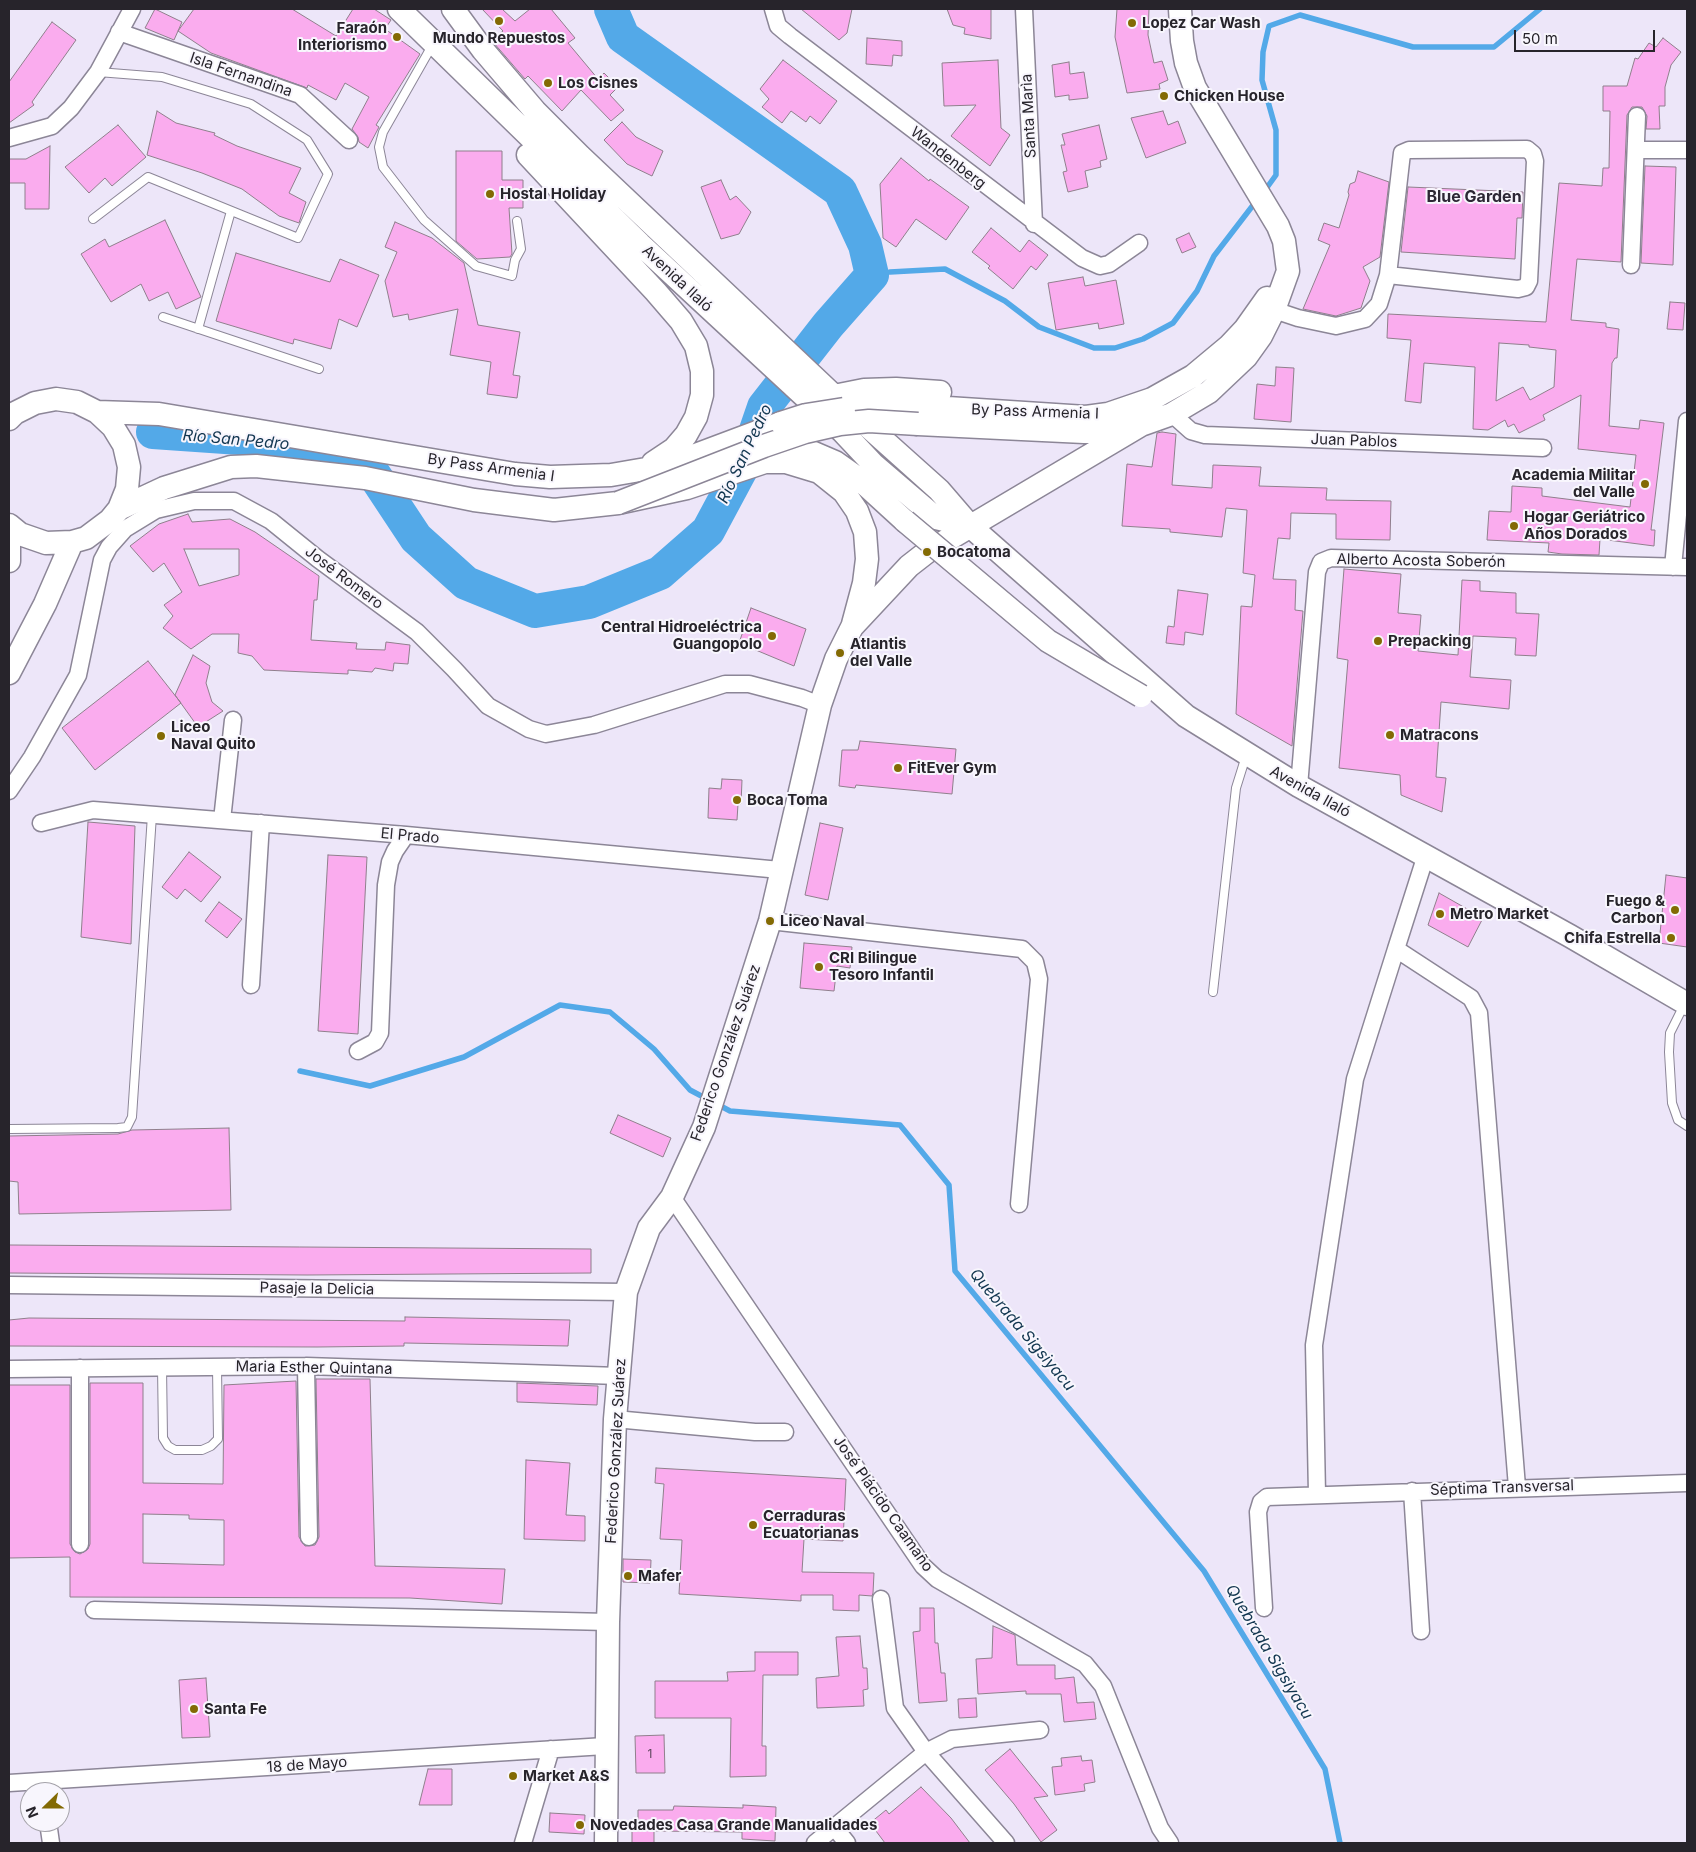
<!DOCTYPE html>
<html>
<head>
<meta charset="utf-8">
<style>
  body { margin:0 }
  #map { position:relative; width:1696px; height:1852px; overflow:hidden; background:#ede6f9; font-family:Inter,sans-serif }
  canvas { display:block }
  .frame { position:absolute; inset:0; border:10px solid #27242b; pointer-events:none }
  .north { position:absolute; left:20px; top:1782px; width:50px; height:50px; box-sizing:border-box; background:#f8f6fd; border:1px solid #a4a2a9; border-radius:50%; rotate:248deg; font-size:14px; font-weight:700; line-height:20px; text-align:center; color:#27242b }
  .north::after { content:''; display:block; margin:auto; width:18px; height:22px; background:#836a04; clip-path:polygon(50% 0,100% 100%,50% 72%,0 100%) }
  .scale { position:absolute; left:1514px; top:30px; width:141px; height:22px; box-sizing:border-box; border:2px solid #27242b; border-top:0; padding-left:6px; font-size:15px; line-height:18px; white-space:nowrap; color:#27242b; -webkit-text-stroke:4px #f8f6fd; paint-order:stroke }
</style>
</head>
<body>
<div id="map">
<canvas width="1696" height="1852"></canvas>
<div class="frame"></div>
<div class="north">N</div>
<div class="scale">50 m</div>
</div>
<script>
const ctx = document.querySelector('canvas').getContext('2d');
ctx.lineJoin = 'round';
const toPath = rows => new Path2D(rows.map(r => 'M' + r).join(''));
function strokePath(path, color, width, dash) { ctx.strokeStyle = color; ctx.lineWidth = width; ctx.lineCap = dash ? 'butt' : 'round'; ctx.setLineDash(dash || []); ctx.stroke(path); }
function fill(path, color) { ctx.fillStyle = color; ctx.fill(path, 'evenodd'); }
function drawText(font, color, halo, rows, align = 'center') {
  ctx.font = font + ' Inter,sans-serif'; ctx.lineWidth = 4; ctx.setLineDash([]); ctx.textBaseline = 'middle'; ctx.strokeStyle = halo; ctx.fillStyle = color; for (const [text, x, y, turn = 0] of rows) {
    ctx.save(); ctx.translate(x, y); ctx.rotate((+turn || 0) * Math.PI / 180); ctx.textAlign = isNaN(turn) ? turn : align; if (halo) ctx.strokeText(text, 0, 0); ctx.fillText(text, 0, 0); ctx.restore();
  }
}
const stream = toPath([
  [1263,193,1276,175,1276,130,1262,80,1263,52,1269,26,1300,15,1413,47,1494,47,1540,9],
  [890,272,945,269,1005,301,1039,327,1094,348,1115,348,1143,339,1173,323,1197,291,1214,256,1257,200],
  [300,1071,370,1086,464,1057,560,1005,610,1012,654,1049,690,1090,707,1099],
  [715,1103,730,1111,900,1125,949,1185,955,1271,1204,1571,1325,1769,1340,1843]
]);
const river = toPath([
  [153,432,283,441,369,467,416,538,466,583,535,611,589,602,660,573,708,531,745,462,764,407,828,325,872,275,865,245,840,191,623,37,611,9]
]);
const building = toPath([
  [155,9,182,22,174,40,145,28,155,9],
  [194,9,292,9,336,36,353,9,374,9,391,20,385,29,420,54,376,125,379,127,368,148,359,142,358,137,352,129,369,97,345,83,336,100,308,85,307,88,211,53,178,31,194,9],
  [482,9,502,9,515,21,530,9,551,9,575,38,568,43,598,79,604,73,618,87,610,95,624,110,611,121,581,90,562,111,528,76,525,79,493,42,492,40,503,31,482,9],
  [801,9,852,9,847,33,839,40,801,9],
  [947,9,991,9,991,39,964,34,965,28,953,25,947,9],
  [1117,9,1149,9,1148,35,1154,63,1162,61,1168,80,1159,84,1160,89,1127,93,1115,37,1117,9],
  [52,22,76,40,32,102,34,105,9,123,9,82,52,22],
  [867,38,902,41,902,56,893,55,892,66,866,64,867,38],
  [1663,38,1681,52,1671,65,1665,87,1665,106,1659,106,1660,129,1646,129,1647,116,1642,107,1632,107,1627,115,1621,262,1577,259,1571,320,1606,323,1606,327,1619,329,1617,358,1615,358,1612,363,1609,426,1639,429,1640,420,1664,423,1651,530,1655,530,1654,546,1600,539,1599,555,1562,554,1548,552,1549,543,1487,540,1489,511,1511,512,1512,486,1542,488,1542,496,1630,507,1636,455,1578,449,1581,395,1543,415,1545,420,1519,433,1514,424,1508,427,1505,420,1488,430,1473,429,1475,367,1424,363,1421,403,1405,401,1411,340,1387,338,1388,314,1546,322,1559,183,1602,186,1603,168,1609,168,1610,111,1603,111,1603,86,1627,86,1635,58,1638,59,1649,43,1656,47,1663,38],
  [1499,343,1529,345,1529,347,1556,350,1554,387,1530,400,1523,387,1496,401,1499,343],
  [783,60,837,101,820,124,810,116,806,122,791,111,782,123,762,107,769,99,760,89,783,60],
  [998,60,1001,128,1010,135,990,166,951,136,976,105,944,106,942,63,998,60],
  [1069,62,1070,74,1084,72,1088,98,1069,100,1069,95,1055,97,1052,65,1069,62],
  [157,111,176,123,215,133,214,135,237,146,301,168,289,193,306,202,299,223,279,216,242,189,202,173,147,155,157,111],
  [1163,111,1168,125,1178,121,1186,143,1146,158,1131,118,1163,111],
  [622,122,636,137,663,151,652,176,627,164,604,140,622,122],
  [118,125,146,157,112,186,105,178,89,193,65,167,118,125],
  [1099,125,1107,159,1100,161,1101,167,1085,171,1088,187,1068,192,1063,172,1067,171,1061,145,1065,145,1062,134,1099,125],
  [50,146,49,209,25,209,25,183,9,183,9,159,26,159,50,146],
  [456,151,502,151,502,180,523,180,523,208,509,208,512,254,510,257,477,259,456,241,456,151],
  [901,158,929,181,930,179,969,207,946,240,916,219,896,247,883,238,880,184,901,158],
  [1645,166,1676,167,1673,265,1641,263,1645,166],
  [1358,171,1389,182,1380,257,1363,267,1370,281,1361,308,1336,316,1303,309,1330,245,1318,240,1324,223,1339,228,1349,195,1348,192,1350,184,1355,182,1358,171],
  [721,180,730,200,736,196,751,212,739,234,721,239,701,187,721,180],
  [1408,187,1523,192,1522,218,1517,218,1515,259,1401,252,1408,187],
  [165,220,201,297,176,309,168,292,149,301,141,284,111,302,81,254,105,239,109,247,165,220],
  [395,222,432,238,464,263,478,325,520,332,513,375,520,376,517,398,487,394,491,362,450,355,458,309,409,320,408,314,393,317,385,281,397,252,385,247,395,222],
  [991,228,1020,252,1029,240,1048,255,1036,270,1031,266,1013,289,988,268,990,266,972,252,991,228],
  [1189,233,1196,247,1182,253,1176,239,1189,233],
  [236,253,330,282,340,259,379,275,357,327,339,319,331,349,294,339,293,344,216,321,236,253],
  [1083,277,1085,286,1116,280,1124,324,1099,329,1098,323,1056,330,1048,283,1083,277],
  [1670,302,1685,303,1683,330,1667,329,1670,302],
  [1276,367,1294,368,1291,422,1254,419,1257,384,1275,386,1276,367],
  [1162,432,1176,434,1172,485,1212,488,1213,465,1261,467,1259,486,1327,488,1326,500,1391,501,1390,540,1336,539,1336,514,1291,513,1290,539,1278,538,1273,579,1296,580,1295,610,1303,611,1292,746,1236,714,1241,606,1252,607,1255,575,1243,573,1247,510,1226,508,1222,537,1170,532,1170,529,1122,526,1127,464,1152,467,1157,433,1162,432],
  [188,514,192,522,230,519,255,532,319,576,317,600,314,600,311,640,357,643,356,649,385,650,386,642,410,645,408,664,394,663,393,671,375,668,372,672,348,670,348,674,264,670,252,656,238,653,239,634,212,634,191,649,163,628,173,616,164,605,182,592,164,563,153,572,130,546,159,524,188,514],
  [184,549,239,549,239,575,199,586,184,549],
  [1344,569,1401,574,1398,613,1421,615,1418,651,1458,655,1462,580,1480,581,1480,591,1516,593,1516,613,1539,614,1536,656,1515,655,1516,638,1473,636,1470,677,1511,680,1509,709,1441,702,1436,777,1446,778,1442,812,1401,795,1400,775,1339,768,1348,660,1337,658,1344,569],
  [1178,590,1208,594,1203,635,1185,632,1184,645,1166,643,1168,626,1174,627,1178,590],
  [751,608,806,629,794,666,739,643,751,608],
  [193,655,210,666,206,683,212,702,223,711,198,727,175,695,193,655],
  [148,661,181,703,95,770,62,728,148,661],
  [860,741,956,749,952,794,856,785,855,788,839,786,842,750,858,750,860,741],
  [722,779,742,780,741,804,738,804,737,820,708,818,709,788,721,789,722,779],
  [88,822,135,826,131,944,81,937,88,822],
  [820,823,843,828,828,900,805,895,820,823],
  [189,852,221,877,201,902,185,889,177,899,162,887,189,852],
  [328,855,367,857,358,1034,318,1031,328,855],
  [1666,875,1687,878,1687,947,1659,943,1666,875],
  [1439,893,1483,918,1468,947,1428,925,1439,893],
  [219,902,242,919,227,938,205,921,219,902],
  [804,943,852,947,850,968,837,966,834,991,800,988,804,943],
  [618,1115,671,1138,663,1157,610,1133,618,1115],
  [229,1128,231,1210,19,1214,18,1182,9,1181,9,1136,118,1134,132,1130,229,1128],
  [9,1245,591,1249,591,1273,307,1275,9,1273,9,1245],
  [405,1317,570,1320,568,1346,404,1343,404,1346,317,1347,9,1346,9,1320,29,1318,405,1321,405,1317],
  [316,1379,370,1379,375,1566,505,1569,502,1604,410,1598,70,1597,70,1557,9,1558,9,1385,70,1385,70,1544,75,1552,80,1554,88,1549,90,1544,90,1383,143,1383,143,1483,223,1484,224,1385,296,1381,299,1537,305,1546,315,1545,319,1537,316,1379],
  [143,1514,189,1515,189,1519,224,1520,224,1565,143,1563,143,1514],
  [517,1383,598,1386,597,1405,517,1402,517,1383],
  [526,1460,570,1463,566,1515,585,1516,585,1541,524,1539,526,1460],
  [656,1468,846,1479,843,1541,804,1539,802,1572,874,1573,873,1593,872,1596,859,1595,859,1611,833,1610,833,1595,801,1595,801,1601,679,1594,682,1540,660,1539,664,1484,655,1483,656,1468],
  [623,1559,651,1560,650,1583,623,1582,623,1559],
  [920,1608,934,1608,935,1643,938,1643,941,1673,945,1673,947,1701,919,1703,913,1632,920,1631,920,1608],
  [993,1626,1015,1635,1017,1665,1055,1665,1055,1679,1074,1677,1077,1703,1094,1702,1096,1719,1064,1722,1061,1694,1026,1694,1026,1691,978,1694,976,1659,992,1658,993,1626],
  [860,1636,863,1668,867,1668,868,1689,863,1690,864,1706,817,1708,816,1678,839,1676,836,1637,860,1636],
  [755,1652,798,1652,798,1675,763,1675,762,1746,766,1746,766,1776,730,1777,731,1718,655,1718,655,1681,728,1681,727,1672,755,1671,755,1652],
  [206,1678,210,1737,182,1738,179,1680,206,1678],
  [976,1698,977,1717,959,1718,958,1699,976,1698],
  [664,1735,665,1773,636,1773,635,1736,664,1735],
  [1010,1749,1048,1796,1034,1798,1057,1830,1041,1842,1014,1804,985,1770,1010,1749],
  [1081,1756,1082,1761,1092,1760,1095,1782,1084,1784,1085,1791,1055,1795,1052,1767,1062,1766,1061,1758,1081,1756],
  [428,1769,452,1769,452,1805,419,1805,428,1769],
  [921,1787,951,1818,970,1843,885,1843,870,1823,886,1810,889,1814,921,1787],
  [743,1805,776,1807,775,1841,742,1839,742,1832,654,1831,654,1843,632,1843,632,1824,638,1824,638,1810,673,1810,674,1806,743,1808,743,1805],
  [550,1813,585,1815,584,1834,549,1832,550,1813]
]);
const lane = toPath([
  [433,44,383,132,379,147,383,167,424,220,476,266,512,276,515,260,521,249,517,221],
  [93,219,148,177,298,238,328,174,307,140,251,104,162,77,98,72],
  [163,317,319,369],
  [198,329,231,211],
  [1213,992,1236,788,1246,756],
  [1684,1005,1670,1033,1669,1052,1672,1103,1678,1120,1687,1126],
  [9,1129,118,1128,127,1127,132,1117,152,815],
  [162,1367,163,1438,168,1446,175,1450,202,1450,211,1446,218,1439,217,1367]
]);
const street = toPath([
  [773,9,778,26,790,36,1082,258,1100,266,1109,264,1139,243],
  [1024,9,1034,224],
  [119,32,300,95,349,140],
  [9,138,52,126,71,108,98,72,132,9],
  [1636,150,1687,150],
  [1631,265,1637,116],
  [1274,310,1298,318,1336,326,1365,319,1379,304,1388,275,1402,153,1409,150,1527,149,1533,154,1535,161,1529,281,1526,287,1518,289,1388,275],
  [1172,414,1191,431,1205,435,1543,448],
  [1673,567,1687,421],
  [1299,786,1317,572,1321,562,1331,558,1687,567],
  [9,791,32,757,78,675,102,560,109,547,125,529,156,510,194,501,234,501,271,521,318,559,417,632,454,669,488,706,529,729,546,734,594,725,725,684,749,684,802,698,820,705],
  [222,820,233,720],
  [41,823,93,810,406,835,780,870],
  [770,921,1022,949,1035,962,1039,979,1019,1204],
  [1396,949,1426,855],
  [251,985,261,823],
  [358,1051,375,1042,380,1033,386,885,390,862,395,851,406,835],
  [672,1197,923,1566,937,1579,1085,1664,1103,1686,1160,1828,1170,1843],
  [9,1285,626,1292],
  [306,1366,309,1537],
  [80,1368,80,1544],
  [9,1369,306,1366,619,1376],
  [615,1419,755,1432,785,1432],
  [1412,1491,1421,1631],
  [1317,1494,1314,1345,1355,1079,1396,949,1471,998,1479,1013,1517,1487],
  [881,1599,895,1708,926,1752,1006,1843],
  [1264,1608,1258,1512,1261,1502,1267,1497,1687,1483],
  [94,1610,608,1622],
  [9,1783,605,1746],
  [48,1822,51,1843],
  [835,1828,847,1843],
  [523,1843,551,1749],
  [815,1843,926,1752,952,1739,1040,1730]
]);
const secondary = toPath([
  [399,9,640,244,842,431,873,464,936,518,970,526],
  [453,9,483,50,535,111,580,156,834,396,939,490,970,526,1186,716,1299,786,1570,936,1687,1004],
  [528,155,656,292,681,321,696,346,702,371,702,395,696,417,686,435,674,449,653,463],
  [834,396,864,390,896,389,940,392],
  [858,408,917,406,1086,417,1108,414,1152,399,1193,376,1229,346,1245,329,1267,298],
  [97,412,159,414,515,474,550,477,611,475,669,465,781,423],
  [9,419,15,413,35,403,56,399,77,402,97,412,113,427,124,445,129,467,127,489,119,509,110,520,86,538,72,542,46,543,20,534,9,525],
  [918,424,1084,432,1113,431,1141,425,1172,414,1209,392,1246,357,1261,336,1274,310,1288,271,1284,241,1278,226,1195,88,1186,63,1182,41,1180,9],
  [775,447,807,450,835,462,859,479,905,521],
  [119,509,164,488,231,467,256,466,365,478,474,500,554,510,618,503,687,488,765,462,786,462,819,472,844,492,857,511,865,532,867,559,864,583,853,624],
  [9,561,9,526],
  [9,673,45,604,72,542],
  [606,1843,608,1622,615,1419,626,1292,649,1228,672,1197,704,1127,770,921,820,705,836,659,852,627,909,566,927,552,1141,425]
]);
const secondaryBridge = toPath([
  [781,423,806,415,844,409],
  [618,503,764,446,805,432,840,424,869,421,918,424],
  [905,521,1048,641,1141,696]
]);
const markers = [
  [499,21,5,"#836a04"],
  [1132,23,5,"#836a04"],
  [397,37,5,"#836a04"],
  [548,83,5,"#836a04"],
  [1164,96,5,"#836a04"],
  [490,194,5,"#836a04"],
  [1645,484,5,"#836a04"],
  [1514,526,5,"#836a04"],
  [927,552,5,"#836a04"],
  [772,636,5,"#836a04"],
  [1378,641,5,"#836a04"],
  [840,653,5,"#836a04"],
  [1390,735,5,"#836a04"],
  [161,736,5,"#836a04"],
  [898,768,5,"#836a04"],
  [737,800,5,"#836a04"],
  [1675,910,5,"#836a04"],
  [1440,914,5,"#836a04"],
  [770,921,5,"#836a04"],
  [1671,938,5,"#836a04"],
  [819,967,5,"#836a04"],
  [753,1525,5,"#836a04"],
  [628,1576,5,"#836a04"],
  [194,1709,5,"#836a04"],
  [513,1776,5,"#836a04"],
  [580,1825,5,"#836a04"]
];
const numberNames = [
  ["1",650,1754]
];
const poiNames = [
  ["Lopez Car Wash",1142,23],
  ["Faraón",387,28,"right"],
  ["Interiorismo",387,45,"right"],
  ["Mundo Repuestos",499,38,"center"],
  ["Los Cisnes",558,83],
  ["Chicken House",1174,96],
  ["Hostal Holiday",500,194],
  ["Academia Militar",1635,475,"right"],
  ["del Valle",1635,492,"right"],
  ["Hogar Geriátrico",1524,517],
  ["Años Dorados",1524,534],
  ["Bocatoma",937,552],
  ["Central Hidroeléctrica",762,627,"right"],
  ["Guangopolo",762,644,"right"],
  ["Prepacking",1388,641],
  ["Atlantis",850,644],
  ["del Valle",850,661],
  ["Liceo",171,727],
  ["Naval Quito",171,744],
  ["Matracons",1400,735],
  ["FitEver Gym",908,768],
  ["Boca Toma",747,800],
  ["Fuego &",1665,901,"right"],
  ["Carbon",1665,918,"right"],
  ["Metro Market",1450,914],
  ["Liceo Naval",780,921],
  ["Chifa Estrella",1661,938,"right"],
  ["CRI Bilingue",829,958],
  ["Tesoro Infantil",829,975],
  ["Cerraduras",763,1516],
  ["Ecuatorianas",763,1533],
  ["Mafer",638,1576],
  ["Santa Fe",204,1709],
  ["Market A&S",523,1776],
  ["Novedades Casa Grande Manualidades",590,1825]
];
const streetNames = [
  ["Isla Fernandina",241,75,19],
  ["Santa Marìa",1029,116,-93],
  ["Wandenberg",948,158,38],
  ["Avenida Ilaló",677,279,43],
  ["By Pass Armenia I",1035,412,2],
  ["Juan Pablos",1354,441,2],
  ["By Pass Armenia I",491,468,8],
  ["Alberto Acosta Soberón",1421,561,1],
  ["José Romero",344,578,37],
  ["Avenida Ilaló",1310,792,29],
  ["El Prado",410,836,5],
  ["Federico González Suárez",726,1053,-71],
  ["Pasaje la Delicia",317,1289,1],
  ["Maria Esther Quintana",314,1368,1],
  ["Federico González Suárez",616,1451,-87],
  ["Séptima Transversal",1502,1488,-2],
  ["José Plácido Caamaño",883,1504,55],
  ["18 de Mayo",307,1765,-4]
];
const neighbourhoodNames = [
  ["Blue Garden",1474,197]
];
const waterNames = [
  ["Río San Pedro",236,440,5],
  ["Río San Pedro",745,454,-65],
  ["Quebrada Sigsiyacu",1022,1330,50],
  ["Quebrada Sigsiyacu",1269,1652,59]
];
strokePath(stream, '#53a9e8', 5.5);
strokePath(river, '#53a9e8', 34);
fill(building, '#faacee');
strokePath(building, '#8f7f8c', 1);
strokePath(lane, '#8c8697', 10);
strokePath(street, '#8c8697', 19);
strokePath(secondary, '#8c8697', 25);
strokePath(lane, '#fff', 8);
strokePath(street, '#fff', 16);
strokePath(secondary, '#fff', 22);
strokePath(secondaryBridge, '#8c8697', 25, []);
strokePath(secondaryBridge, '#fff', 22);
for (const [x, y, r, color] of markers) { const dot = new Path2D(); dot.arc(x, y, r, 0, 2 * Math.PI); ctx.fillStyle = color; ctx.fill(dot); strokePath(dot, '#f8f6fd', 2); }
drawText('12px', '#5c465c', null, numberNames);
drawText('bold 15px', '#27242b', '#f8f6fd', poiNames, 'left');
drawText('15px', '#27242b', '#f8f6fd', streetNames);
drawText('bold 16px', '#2d2735', '#f8f6fd', neighbourhoodNames);
drawText('italic 16px', '#123650', '#f8f6fd', waterNames);
</script>
</body>
</html>
